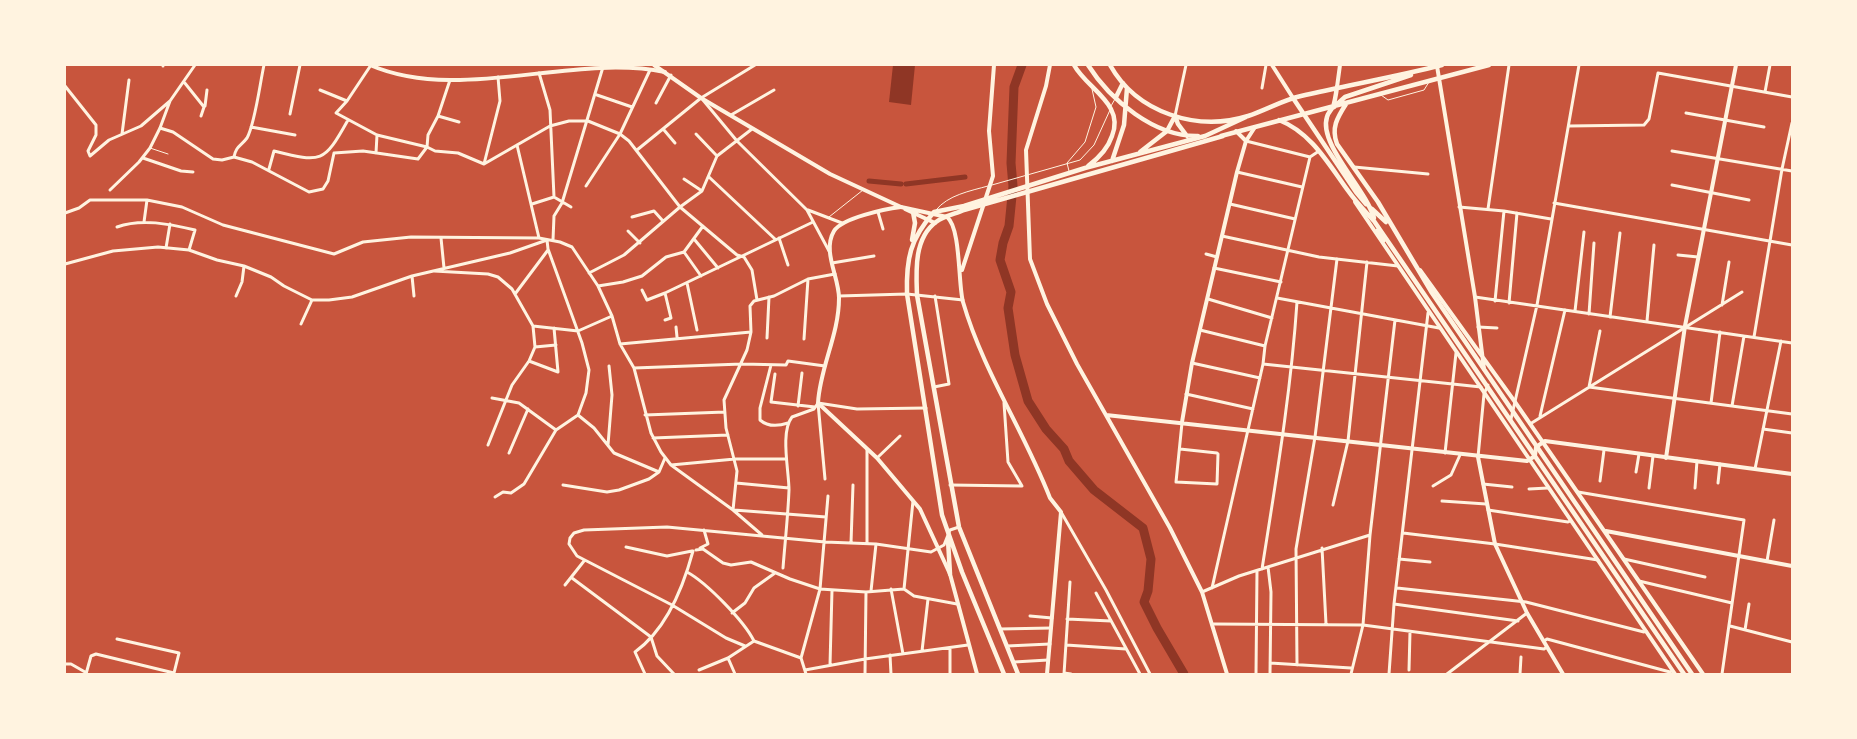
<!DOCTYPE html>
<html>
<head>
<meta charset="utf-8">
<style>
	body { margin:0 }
	#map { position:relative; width:1857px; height:739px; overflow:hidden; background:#c8553d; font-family:"Roboto Serif",serif }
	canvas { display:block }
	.frame { position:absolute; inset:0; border:66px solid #fff3e0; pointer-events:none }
</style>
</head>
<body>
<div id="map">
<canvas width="1857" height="739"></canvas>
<div class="frame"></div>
</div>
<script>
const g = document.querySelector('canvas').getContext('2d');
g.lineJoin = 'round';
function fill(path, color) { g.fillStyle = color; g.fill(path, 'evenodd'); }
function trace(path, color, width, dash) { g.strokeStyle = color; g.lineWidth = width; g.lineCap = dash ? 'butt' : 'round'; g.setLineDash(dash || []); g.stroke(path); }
fill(new Path2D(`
	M893,65H915L911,105L889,102Z`), '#8f3625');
trace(new Path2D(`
	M869,181L901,184
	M906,184L965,177`), '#8f3625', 5);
trace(new Path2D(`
	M1022,65L1014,87L1011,163L1013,186L1009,226L1003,243L1000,260L1011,292L1008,308L1015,355L1028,401L1046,429L1064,449L1069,461L1094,490L1143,528L1151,559L1148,591L1144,602L1157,628L1184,674`), '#8f3625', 9);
trace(new Path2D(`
	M1381,95L1388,100L1424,90L1429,82
	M1111,106L1115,99
	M150,148L168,154
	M1069,171L1067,163L1085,142L1096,107L1092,89
	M992,185L1080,160L1094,145L1110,110
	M936,210C948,195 970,191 988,186
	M829,217L863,190`), '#fff3e0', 1);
trace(new Path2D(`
	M371,65L347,101L336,113L377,135L427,147L435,151L458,153L484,164L550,126L569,121H588L620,134L629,141L680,207L737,255L744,257L752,270L757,300
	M163,66V65
	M539,73L550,110L554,197L571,207
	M184,82L204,107L201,116
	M65,86L96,125V135L88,151L90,156L109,140L141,126L170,101
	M1262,88L1266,65
	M320,90L347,101
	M1765,92L1770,65
	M597,95L632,107
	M703,100L737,141L807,210L829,251
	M656,103L671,75
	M205,106L207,90
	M1686,113L1764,127
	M290,114L300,65
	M731,115L774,90
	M438,116L459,122
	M1175,116L1186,65
	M1569,126L1644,125L1649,119L1658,73L1792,97
	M251,127L295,135
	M160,128L173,132L213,159L222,160L234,157L252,162L309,192L323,189L328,181L334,153
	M664,130L675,143
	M122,134L129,80
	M696,134L717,156
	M1246,141L1310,157
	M517,145L539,238
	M637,150L701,98L755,65
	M1672,151L1792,171
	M334,153L363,151L418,159L427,147L428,135L438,116L450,80
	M376,153L377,135
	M234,157C236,146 241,146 247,138C255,124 260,83 264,65
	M143,158L181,171L193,172
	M484,164L500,101L498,77
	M1354,167L1428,174
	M269,169L274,151C322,163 324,163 348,120
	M1237,172L1302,187
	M709,177L775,239
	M684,179L702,191
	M1672,185L1749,200
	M586,186L620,134L650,70
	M110,190L139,162L150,148L160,128L170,101L195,65
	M1554,203L1792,245
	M532,204L554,197
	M1230,204L1295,219
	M1459,207L1504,211L1551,219
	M1488,209L1509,65
	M808,210L842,223
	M878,212L883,229
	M65,213L79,208L90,200H147L182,207L223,225L334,254L363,242L411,237L539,238L560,242L572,247L598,286L612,316L620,344L634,368L651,433L661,452L671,465L733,510L762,535
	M632,217L654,211L663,221
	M144,222L147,200
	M117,227C142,218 169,224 195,230L189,250
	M628,231L640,243
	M1222,236L1319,257L1398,266
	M441,238L444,268
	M779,238L788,265
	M694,239L718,268
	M553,240L554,216L562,203L603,67
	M166,248L170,224
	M684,252L701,276
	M1206,254L1217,257
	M1678,255L1698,257
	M832,263L874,256
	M65,264L113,251L158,247L189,250L217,260L244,266L271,277L284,286L312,300H329L352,297L412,276L510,253L547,240
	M1214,268L1281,282
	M434,271L488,274L498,277L512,289L533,326L535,347L529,361L512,385L488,445
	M589,273L624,255L680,207L702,191L717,156L752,129
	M412,276L414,296
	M687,283L697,330
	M598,286L623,282L642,276L666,257L684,252L703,226
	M642,290L647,300L665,293L813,222
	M665,293L671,318L665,320
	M515,294L548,250
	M236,296L242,282L244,266
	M839,296L907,294L963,300
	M1475,297L1792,343
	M1277,298L1439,328
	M1208,299L1272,318
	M1495,301L1504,211
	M1509,303L1517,213
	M1722,305L1729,262
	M1575,311L1584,232
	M1589,314L1594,243
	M1610,317L1620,233
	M1647,321L1654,245
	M301,324L312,300
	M533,326L578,331L612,316
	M676,327L677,337
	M1478,327L1497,328
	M1200,330L1265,346
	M1600,331L1589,387L1792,414
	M1754,337L1782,169L1792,123
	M767,338L769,297
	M804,339L808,279
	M620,344L751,332
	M535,347L556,345
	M529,361L558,372L554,328
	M1192,363L1260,378
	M1263,364L1481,387
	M771,365L760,408V420C768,427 779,426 788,423
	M634,368L742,364L786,365L788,361L825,366
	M775,374L771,402L815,407
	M934,387L949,384L935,296
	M1186,394L1253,409
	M492,398L519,403L556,430
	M818,403L857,409L926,408
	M818,403L825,479
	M1004,403L1008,462L1022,486
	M1711,403L1720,332
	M798,406L802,373
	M1732,406L1744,336
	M578,415L594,428L614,453L659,472
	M645,415L725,412
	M1540,416L1565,310
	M1511,419L1537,305L1579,65
	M1530,424L1742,292
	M1763,429L1792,433
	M653,438L728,435
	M608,445L612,395L609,366
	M867,449V543
	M1180,449L1217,453L1218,454L1217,484L1176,482L1182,423
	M509,453L528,409
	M1445,453L1456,353
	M1478,457L1484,394L1488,385
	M877,458L900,436
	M671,465L735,459H785
	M1755,469L1781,341
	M1636,472L1639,454
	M1600,481L1604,450
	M736,483L789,488
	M1718,483L1720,464
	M1483,484L1512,487
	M563,485L607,492L619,490L649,479L659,472L665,458
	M950,485L1021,486
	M1433,486L1451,475L1460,455
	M1649,488L1653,456
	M1695,488L1697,461
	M1529,489L1548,488
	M1578,492L1744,520L1722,674
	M495,497L503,492L511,493L524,484L556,430L578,415L586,393L589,370L582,343L548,249L547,240
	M1442,501L1486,504
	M1333,505L1348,441L1367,262
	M733,510L737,471L726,428L724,400L747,350L751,332L750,306L754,301L774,296L808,279L835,274
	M734,510L826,517
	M1488,510L1568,522L1570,521
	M1061,512L1106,590L1150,674
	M1403,533L1495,544L1598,560
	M851,543L853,485
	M626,547L667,556L692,551
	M700,548L708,544L704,530
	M1322,548L1326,624
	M696,550L703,549L723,563L731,565L751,562L790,579L820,589L866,592L904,589L914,596L957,604
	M1399,559L1430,562
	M1624,559L1705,577
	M1767,561L1774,520
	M1268,567L1271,592L1270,674
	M783,568C785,542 788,516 789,490C789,471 780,432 792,417L814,409L818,403
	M1262,569C1276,480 1291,392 1297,302
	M687,572C707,583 744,621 754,641
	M572,578L651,637L657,656L674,674
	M1639,581L1732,603
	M565,585L584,561
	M1212,588L1263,364L1265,346L1310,157L1319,151
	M1397,588L1526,602L1644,632L1646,631
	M891,589L903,654
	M904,589L913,501
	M871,591L876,544
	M1202,592L1239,576L1370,535
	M1096,593L1140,674
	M1394,604L1518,621
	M732,613L745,603L754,588L775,573
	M1030,616L1052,618
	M1067,619L1111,621
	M1214,624L1363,625L1544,649L1547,647
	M1730,626L1792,642
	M1000,629L1051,628
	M1745,630L1749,604
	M754,641L801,658L806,674
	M1544,641L1547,639L1670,672L1672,671
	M1066,645L1126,649
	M745,646L726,638L672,605L577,556L569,544L570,538L574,533L584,530L667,527L825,542L876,544L931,552L944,545L950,530L959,527
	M1007,646L1050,644
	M950,648V674
	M922,651L928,599
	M890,655L891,674
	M728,658L735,674
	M801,658L820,589L828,496
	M1014,662L1048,660
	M1270,663L1351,668
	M65,664H71L85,672
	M830,665L832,590
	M1297,665L1296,549L1315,437L1337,259
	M699,670L728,658L754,641
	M805,670L865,659L968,645
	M1409,670L1410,632
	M1064,673L1071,674
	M86,674L91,656L96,654L174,673L179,653L117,639
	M645,674L635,652C667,629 683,588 693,551
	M865,674L866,592
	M1064,674L1070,582
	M1256,674L1257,571
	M1351,674L1363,625L1370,535L1395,320
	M1389,674L1394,604L1428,313
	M1447,674L1527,613
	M1520,674L1521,657`), '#fff3e0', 3);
trace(new Path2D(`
	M370,65C460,104 570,53 665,72
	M1050,65L1046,86L1026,150L1030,259L1047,304L1077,364L1170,528L1202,592L1227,674
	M1272,65L1293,98
	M1437,66L1475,297L1484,369
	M1337,87L1340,65
	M1236,131L1246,141
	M1355,202L1675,674
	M901,207C885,209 842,218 834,231C822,251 839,277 839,298C839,335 820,367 818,403L877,458L920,509L950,574L977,674
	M947,217C961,228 958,284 963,302C983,371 1024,431 1050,498L1061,512L1047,674
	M962,270L993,176L989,131L994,65
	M1420,270L1515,402L1703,674
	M1106,415L1527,461L1535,456L1536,447L1545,441L1792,474
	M1182,422L1192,363L1237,172L1246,141L1255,127
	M1478,457L1495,544L1527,613L1563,674
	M1666,458L1685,326L1736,65
	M1606,531L1792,566`), '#fff3e0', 4);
trace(new Path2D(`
	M654,65L701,98L830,174L901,207L947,217
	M616,66L617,65
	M905,209L935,223`), '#fff3e0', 4);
trace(new Path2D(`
	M1074,65C1087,89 1125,104 1112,136C1108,148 1099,158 1088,166
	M1088,65C1110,100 1155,137 1198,136
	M1110,65C1137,113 1197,132 1248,116C1266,110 1283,100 1301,96C1348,85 1395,77 1442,65
	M1337,87C1336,94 1335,101 1333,107C1331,110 1328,113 1327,117C1318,144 1366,189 1374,218
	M1116,97L1123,83
	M1293,98L1356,192L1366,204
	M1346,104C1337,118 1331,128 1337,144L1378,202L1432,293L1692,674
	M1334,107L1345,97L1411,75
	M1175,116L1178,124L1187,136
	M1279,120C1312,133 1329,165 1349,192C1356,202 1366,212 1374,221L1684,674
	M1221,136L1489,65
	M1140,152L1167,131L1175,116
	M1112,161L1124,125L1127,88
	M1372,209L1386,222
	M1378,230L1383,241
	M912,240L915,223L913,212
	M948,540L950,574
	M1004,674L962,572L942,515L907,294C906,259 910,239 934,212L964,206L1085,168L1205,136L1246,117
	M1018,674L959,527L917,295C916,271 914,238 936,222C944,216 955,214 964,210L1223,136`), '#fff3e0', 4.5);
</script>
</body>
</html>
